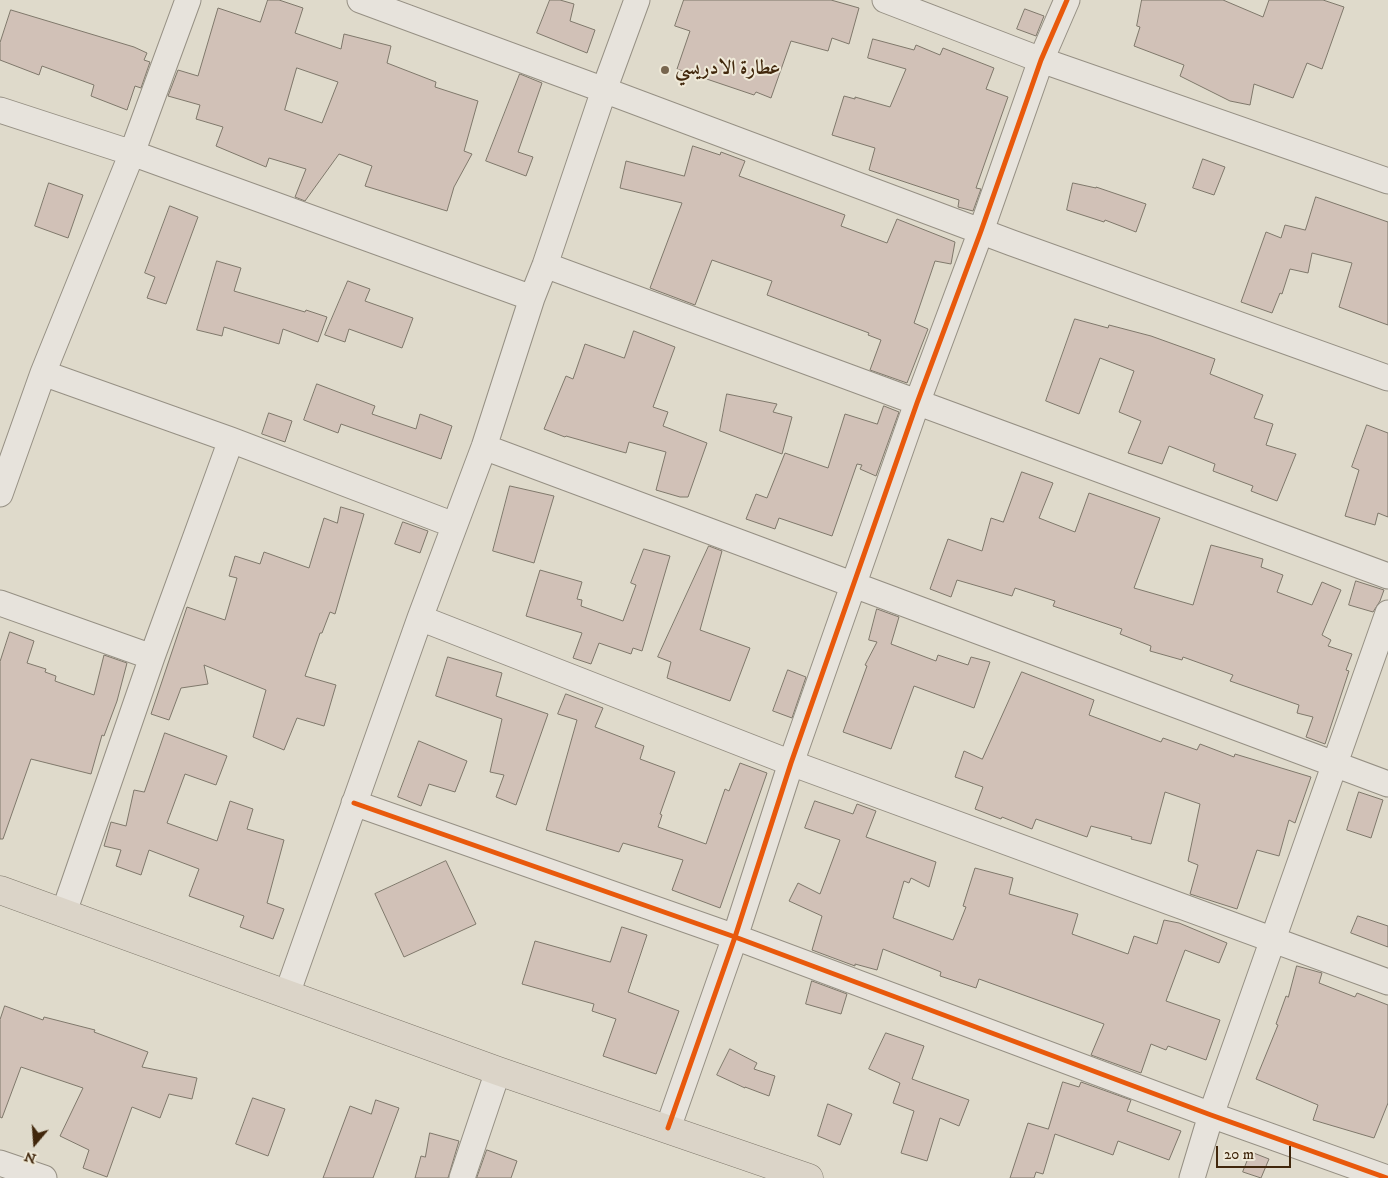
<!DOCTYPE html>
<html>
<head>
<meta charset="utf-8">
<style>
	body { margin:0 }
	#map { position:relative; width:1388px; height:1178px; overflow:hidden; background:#dfdacb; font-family:"IM FELL DW Pica",serif }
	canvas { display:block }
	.north { position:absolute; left:10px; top:1118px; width:50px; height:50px; -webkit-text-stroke:4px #efe9d8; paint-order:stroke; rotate:198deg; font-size:14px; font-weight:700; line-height:20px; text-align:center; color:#41270c }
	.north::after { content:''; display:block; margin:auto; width:18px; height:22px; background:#41270c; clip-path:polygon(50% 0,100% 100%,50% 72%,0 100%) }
	.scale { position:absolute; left:1216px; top:1146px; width:75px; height:22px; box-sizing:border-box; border:2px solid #41270c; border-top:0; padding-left:6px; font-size:15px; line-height:18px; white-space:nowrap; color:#41270c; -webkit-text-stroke:4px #efe9d8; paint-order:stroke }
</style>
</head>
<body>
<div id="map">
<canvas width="1388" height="1178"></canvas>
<div class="north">N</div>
<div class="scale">20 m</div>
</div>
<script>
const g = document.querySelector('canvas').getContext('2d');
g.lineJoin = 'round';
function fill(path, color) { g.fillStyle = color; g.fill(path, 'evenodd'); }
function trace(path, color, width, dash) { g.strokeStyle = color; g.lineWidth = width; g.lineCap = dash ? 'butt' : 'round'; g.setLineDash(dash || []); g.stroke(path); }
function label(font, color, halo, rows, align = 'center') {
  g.font = font + ' "IM FELL DW Pica",Amiri,serif'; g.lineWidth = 4; g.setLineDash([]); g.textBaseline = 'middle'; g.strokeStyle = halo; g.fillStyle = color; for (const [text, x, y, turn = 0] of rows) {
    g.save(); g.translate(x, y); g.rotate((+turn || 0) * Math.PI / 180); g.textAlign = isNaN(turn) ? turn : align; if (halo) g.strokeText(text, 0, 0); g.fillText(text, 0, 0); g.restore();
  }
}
const building = new Path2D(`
	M268,0H279L303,8L295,33L341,49L344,34L391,46L387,63L436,82L435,87L478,101L464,151L472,154L454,187L447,211L365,186L372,166L339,154L305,201L295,197L306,169L269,158L266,167L216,146L223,127L196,119L200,105L168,96L178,70L198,76L218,8L260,22ZM297,68L338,82L322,123L285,110Z
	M550,0H560L574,4L570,21L595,30L587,53L537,33Z
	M684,0H831L859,8L849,44L832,38L828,51L791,41L771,98L756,92L754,95L677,69L690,31L675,26Z
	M1142,0H1223L1263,17L1269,0H1323L1344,7L1322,69L1307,63L1293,98L1254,84L1250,105L1230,101L1180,76L1184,65L1134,46L1140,27L1137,26Z
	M1025,9L1044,16L1036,36L1017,29Z
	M11,10L134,47L147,53L144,60L150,62L141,88L135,86L127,110L91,96L94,85L42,66L39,75L0,60V43Z
	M873,39L914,50L916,45L940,55L943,48L994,68L986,89L1008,97L976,188L981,189L973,211L958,207L959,200L869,170L875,148L832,135L844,96L855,99V97L890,107L906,69L868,58Z
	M520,74L542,83L518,152L533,157L526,176L486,161Z
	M693,146L720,155L721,152L745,161L739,176L845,215L841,226L887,243L897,219L955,242L951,264L935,261L914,323L928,329L907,383L870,370L881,340L868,335L869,333L767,295L772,281L712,260L695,305L650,288L682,203L620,188L626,161L684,176Z
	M1203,159L1225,167L1214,195L1193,188Z
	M49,183L83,195L68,238L35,226Z
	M1073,183L1096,188V187L1146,204L1136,232L1105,220L1104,222L1067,210Z
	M1316,197L1388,222V325L1339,307L1352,263L1312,253L1308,273L1290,269L1282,294L1280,293L1272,313L1241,302L1266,232L1281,238L1285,225L1305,230Z
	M170,206L198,217L166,304L147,298L155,277L145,273Z
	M217,261L241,268L234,291L305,312L306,310L327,317L318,342L283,329L279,344L224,327L222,336L197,330Z
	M348,281L370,289L365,301L413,318L402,348L349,329L345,342L325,335Z
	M1075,319L1108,328L1109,325L1151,336L1215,359L1210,374L1263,395L1254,418L1273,424L1266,445L1296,454L1277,501L1251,491L1253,486L1213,471L1215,464L1169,446L1162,464L1128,453L1141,421L1119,412L1134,371L1100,358L1079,414L1046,401Z
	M634,331L675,347L653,407L668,412L663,426L707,443L688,497H680L656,490L666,452L629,442L626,453L566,436L565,437L544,429L566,376L573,379L585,344L624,358Z
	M317,384L375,406L372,414L416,429L420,414L452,426L441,459L341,424L338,433L304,420Z
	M727,394L777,404L773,412L792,417L782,454L720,431Z
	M884,406L899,412L876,476L860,469L862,465L857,464L832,536L779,518L775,529L746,519L756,494L767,498L785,453L828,468L845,414L877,424Z
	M269,413L292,421L285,442L262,434Z
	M1367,425L1388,433V517L1378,513L1375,525L1345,516L1359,470L1352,467Z
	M1022,472L1053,483L1039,518L1075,532L1089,493L1160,518L1134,588L1193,605L1211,545L1263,559L1261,567L1283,575L1277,592L1312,605L1322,582L1341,590L1322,635L1331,640L1328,646L1352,654L1346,670L1349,671L1325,744L1306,737L1313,717L1297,713L1299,705L1230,681L1233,675L1183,657L1182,660L1150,651L1151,646L1120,634L1122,629L1053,606L1055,601L1015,588L1012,596L957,580L951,597L930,589L948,539L982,551L991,518L1003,522Z
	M510,486L554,496L534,563L493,551Z
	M341,507L364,514L335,614L330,612L322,633H320L305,676L336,685L324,726L297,718L284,750L253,737L266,690L204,665L208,684L181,688L169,720L151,714L187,607L225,620L237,578L229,576L235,556L260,564L264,552L309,568L324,518L337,523Z
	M403,522L428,531L420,553L395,544Z
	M709,546L722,551L700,630L750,648L730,701L667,678L671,662L658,657Z
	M644,549L670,556L642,651L633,648L631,654L599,643L591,664L573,658L582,633L526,616L540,570L582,582L577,599L582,600L581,606L623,621L636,585L631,583Z
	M1356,581L1384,590L1380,601L1373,612L1349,605Z
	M877,609L899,617L891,644L936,661L938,655L968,665L971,657L990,662L974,708L914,686L891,749L843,732L867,666L865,665L877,642L869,640Z
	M10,632L34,641L27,663L46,669L45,672L56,676L55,681L94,695L104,655L127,663L117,701L104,736L102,735L91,774L31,759L3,839H0V662Z
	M448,657L502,673L496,696L548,714L516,805L496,797L504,775L490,772L502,719L436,696Z
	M788,670L806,677L792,718L773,711Z
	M1022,672L1094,700L1089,715L1161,742L1163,738L1197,750L1200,744L1234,757L1235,754L1311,777L1295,823L1289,820L1279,856L1257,850L1237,909L1190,894L1198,865L1188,861L1200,804L1165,792L1151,844L1131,839L1132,837L1091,826L1087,837L1036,819L1032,829L1002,817L1001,819L975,809L983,787L955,777L964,751L982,759Z
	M566,694L603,708L595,727L644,746L640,759L675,772L660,814L662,815L658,827L706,844L725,789L729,791L740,763L767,773L720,908L672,890L683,860L623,843L619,852L546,830L577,720L558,714Z
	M165,733L227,756L216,785L185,774L167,823L217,841L230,801L253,809L247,829L284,840L267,903L284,909L273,939L240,927L244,916L189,896L199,869L149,850L141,875L116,866L121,850L104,846L111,822L126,826L134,790L144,792Z
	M419,741L467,761L455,792L429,784L421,806L398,797Z
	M1359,792L1383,800L1371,838L1347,830Z
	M815,801L853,814L857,804L876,811L866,837L936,862L929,887L911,878L909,883L904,881L893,918L953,940L966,907L963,906L975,868L1013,878L1009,894L1078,914L1072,934L1128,954L1134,936L1157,944L1164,920L1179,923L1227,943L1219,963L1185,950L1166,1001L1220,1020L1206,1060L1168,1046L1166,1050L1151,1044L1141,1073L1091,1055L1104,1024L979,979L976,988L940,976L941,972L883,949L877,970L855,964V966L812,950L822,916L789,901L798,883L820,894L840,840L805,828Z
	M446,861L476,924L404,957L375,894Z
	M1358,916L1388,926V947L1351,933Z
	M622,927L647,935L628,992L679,1011L656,1074L603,1056L616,1019L592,1011L594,1004L522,984L535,941L610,962Z
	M1297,966L1322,973L1319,983L1355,997L1357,993L1388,1005V1103L1374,1138L1313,1120L1318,1105L1256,1079L1278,1025L1276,1024L1286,996L1288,997Z
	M812,981L847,994L841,1014L806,1004Z
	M5,1006L43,1020L44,1017L95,1030L94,1032L148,1052L142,1067L197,1078L192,1099L169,1094L160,1118L132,1107L107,1177L83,1168L89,1150L60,1136L83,1088L21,1067L2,1118L0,1117V1020Z
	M886,1033L924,1046L912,1079L969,1100L959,1126L940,1118L927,1161L901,1153L914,1111L893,1103L900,1083L869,1069Z
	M730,1049L757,1063L754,1069L775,1076L769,1096L745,1087V1088L717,1075Z
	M1063,1082L1079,1087L1081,1082L1131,1100L1127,1111L1181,1131L1169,1160L1118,1141L1113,1155L1055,1134L1043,1174L1036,1172L1034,1178H1010L1028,1123L1048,1129Z
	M253,1098L285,1109L268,1156L236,1144Z
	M376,1100L399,1108L373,1178H323L350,1106L371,1114Z
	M828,1104L852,1114L840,1145L818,1136Z
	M430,1133L459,1141L448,1178H415L421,1156L425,1157Z
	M487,1150L517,1161L511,1178H477Z
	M1251,1152L1269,1159L1261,1178L1243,1172Z`);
fill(building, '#d1c1b7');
trace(building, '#7f786b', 1);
const minor = new Path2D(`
	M360,0L604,90L1012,243L1388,378
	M885,0L1041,60L1388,181
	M0,110L132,153L532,298
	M545,265L1388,576
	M43,373L231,440L454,525
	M484,447L1388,784
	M0,494L43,373L132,153L188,0
	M0,603L152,657
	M420,618L791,763L1388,982
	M354,803L735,937L1211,1115L1387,1178
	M64,912L152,657L231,440
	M287,994L420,618L484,447L532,298L545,265L604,90L637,0
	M668,1128L735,937L791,763L917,403L981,231L1041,60L1067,0
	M0,1163L44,1178
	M462,1178L498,1071
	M1192,1178L1211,1115L1388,613`);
const major = new Path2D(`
	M0,890L498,1071L809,1178`);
trace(minor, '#969084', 27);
trace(major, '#7f786b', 29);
trace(minor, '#e7e3dc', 25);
trace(major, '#dbd4c8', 28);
trace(new Path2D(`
	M354,803L735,937L1211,1115L1387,1178
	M668,1128L735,937L791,763L917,403L981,231L1041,60L1067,0`), '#e8590c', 5);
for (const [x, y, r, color] of [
	[665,70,5,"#78664f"]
]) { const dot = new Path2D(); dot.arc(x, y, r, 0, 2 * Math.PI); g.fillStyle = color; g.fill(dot); trace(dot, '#efe9d8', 2); }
label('bold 20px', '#41270c', '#efe9d8', [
	["عطارة الادريسي",675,70]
], 'left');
</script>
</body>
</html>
